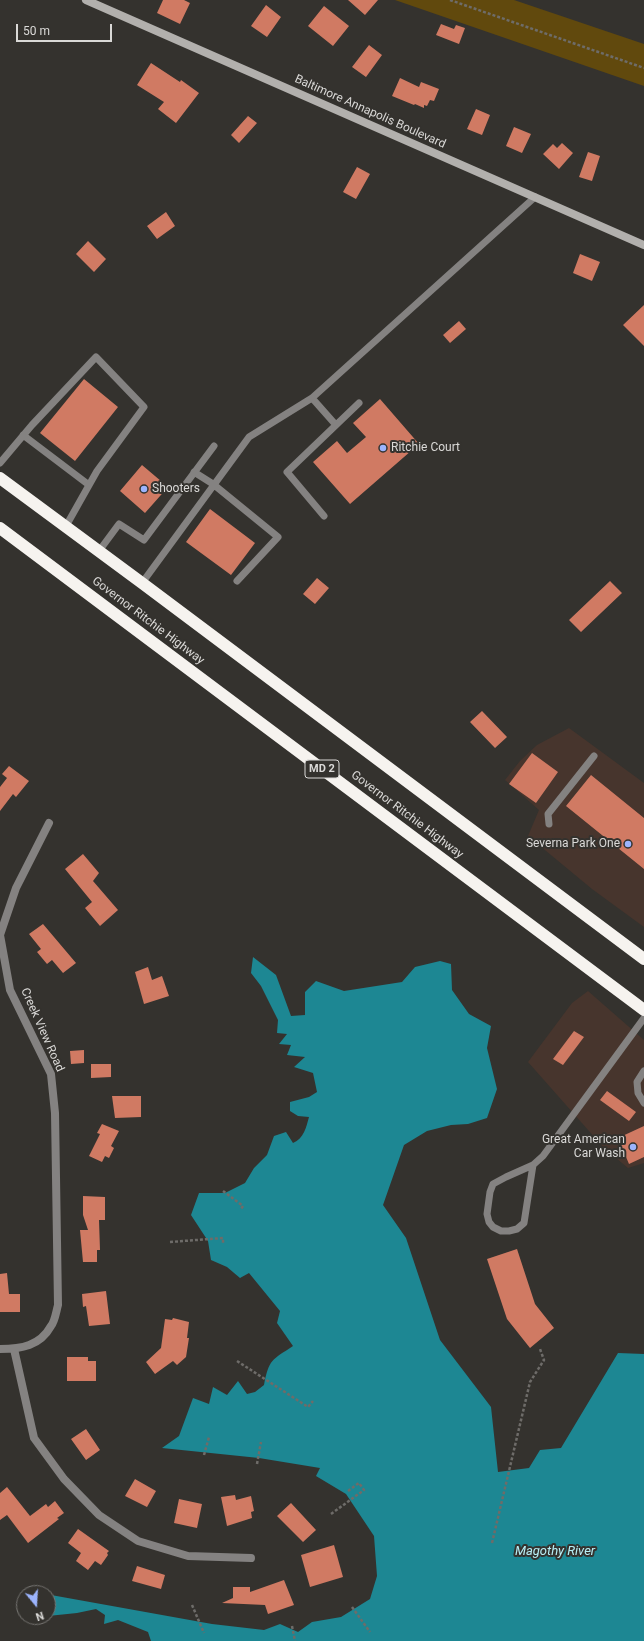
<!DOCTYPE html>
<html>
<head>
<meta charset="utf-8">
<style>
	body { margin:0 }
	#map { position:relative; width:644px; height:1641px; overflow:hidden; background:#34322e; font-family:Roboto,sans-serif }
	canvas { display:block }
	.north { position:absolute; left:16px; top:1585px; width:40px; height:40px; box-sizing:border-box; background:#34322e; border:1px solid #767572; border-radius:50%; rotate:162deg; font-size:11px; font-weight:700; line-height:16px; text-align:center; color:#dad9d7 }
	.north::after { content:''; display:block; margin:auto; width:14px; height:18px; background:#9cb4fd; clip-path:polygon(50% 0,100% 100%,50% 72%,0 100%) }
	.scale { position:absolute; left:16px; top:24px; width:96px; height:18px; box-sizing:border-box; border:2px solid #dad9d7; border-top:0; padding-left:5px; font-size:12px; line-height:14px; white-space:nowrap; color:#dad9d7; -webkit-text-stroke:3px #34322e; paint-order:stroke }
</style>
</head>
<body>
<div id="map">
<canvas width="644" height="1641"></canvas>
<div class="north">N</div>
<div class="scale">50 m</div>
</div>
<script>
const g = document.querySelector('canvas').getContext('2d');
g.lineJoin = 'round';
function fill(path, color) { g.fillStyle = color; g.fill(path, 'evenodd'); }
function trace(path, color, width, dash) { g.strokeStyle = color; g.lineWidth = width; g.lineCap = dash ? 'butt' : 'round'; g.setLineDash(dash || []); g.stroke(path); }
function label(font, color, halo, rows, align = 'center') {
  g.font = font + ' Roboto,sans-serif'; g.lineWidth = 4; g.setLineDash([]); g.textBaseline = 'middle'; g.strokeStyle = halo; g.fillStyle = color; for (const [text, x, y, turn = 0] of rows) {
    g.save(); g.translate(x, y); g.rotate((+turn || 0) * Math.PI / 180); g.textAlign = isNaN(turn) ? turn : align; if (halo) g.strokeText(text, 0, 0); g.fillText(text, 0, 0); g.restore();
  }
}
fill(new Path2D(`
	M569,728L644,783V927L592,889L528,836L539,810L505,780L520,761L537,745Z
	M588,991L644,1040V1163L628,1168L604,1148L528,1062L572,1003Z`), '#47352d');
fill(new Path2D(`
	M395,0H514L644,44V86Z`), '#61490d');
fill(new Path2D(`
	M253,957L276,975L291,1016L305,1015V992L316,981L344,991L402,982L415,967L440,961L451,964L452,990L469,1014L491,1026L487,1048L497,1089L487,1118L468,1124L451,1125L427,1131L404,1145L383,1205L406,1238L440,1340L491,1407L498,1472L529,1468L540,1450L561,1448L618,1353L644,1354V1641H151L148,1632L118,1620L104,1624L105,1615L96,1609L77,1613L48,1616V1595H51L212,1624L264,1630L280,1624L298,1632L312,1622L341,1617L370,1599L377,1576L374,1536L346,1494L316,1476L320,1468L259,1458L162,1448L179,1436L193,1398L209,1404L213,1387L227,1395L238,1381L247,1394L255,1392L264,1385C269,1359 272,1360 293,1346L277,1323L280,1311L249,1273L240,1278L227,1267L211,1260L208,1241L191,1215L199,1193H225L245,1183L254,1168L267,1155L274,1136L286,1132L293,1143C304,1138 306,1128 309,1117L298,1116L290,1111V1102L309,1097L317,1092L313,1073L294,1067L305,1057L287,1055L291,1045L279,1044L287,1034L277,1033L278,1020L261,986L251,973Z`), '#1d8793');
fill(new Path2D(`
	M163,0H184L190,3L180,24L157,13Z
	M348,0H378L365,15Z
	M266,5L281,17L267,37L251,26Z
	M324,6L349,26L333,46L308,26Z
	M441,24L454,29L456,25L465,28L459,44L436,35Z
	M369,45L382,55L366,77L352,67Z
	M151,63L180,82L181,80L199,93L176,123L158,109L164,102L137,85Z
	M400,78L419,87L421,82L439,89L434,101L430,100L427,106L424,105V108L415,104L414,105L392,96Z
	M476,109L490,115L482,135L467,129Z
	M248,116L257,123L239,143L231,135Z
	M514,127L531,134L522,153L506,146Z
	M562,143L573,153L559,169L543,154L553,144L557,148Z
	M588,152L600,156L592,181L579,177Z
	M357,167L370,174L356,199L343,192Z
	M166,212L175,226L157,239L147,226Z
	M88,241L106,259L94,272L76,254Z
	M580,254L600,262L592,281L573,273Z
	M644,305V346L623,325Z
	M459,321L466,329L450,343L443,335Z
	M84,379L118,407L75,461L40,433Z
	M380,399L419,444L350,504L313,462L337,441L347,453L366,437L353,423Z
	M142,465L168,487L145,513L120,491Z
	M210,509L255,543L231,575L186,542Z
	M317,578L329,588L315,604L303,594Z
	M610,581L622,593L581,632L569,620Z
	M482,711L507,737L495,748L470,722Z
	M532,753L558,772L536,803L509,784Z
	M9,766L29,781L16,797L13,794L0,811V787L7,778L2,774Z
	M591,775L644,818V869L566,806Z
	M83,854L99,873L93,881L118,910L100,926L85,908L92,902L65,869Z
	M43,924L76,963L63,973L52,960L47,964L37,952L41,949L29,934Z
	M148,967L152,980L162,976L169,996L144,1004L135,972Z
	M574,1031L584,1037L563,1065L553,1059Z
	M84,1050V1063L71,1064L70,1051Z
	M91,1064H111V1077L91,1078Z
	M607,1091L636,1112L629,1121L600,1100Z
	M112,1096H141V1117L115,1118Z
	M102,1124L119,1131L111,1146L114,1148L109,1158L105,1156L102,1162L89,1156L100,1134L97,1133Z
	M644,1126V1157L629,1164L618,1138Z
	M83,1196L105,1197V1220H99L100,1250H97V1262H83L80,1230H88L83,1215Z
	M517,1249L535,1304L554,1328L530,1348L507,1319L487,1259Z
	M7,1273L9,1294H20V1312H0V1274Z
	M106,1291L110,1324L89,1326L86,1306L83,1307L82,1294Z
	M173,1318L189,1322L187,1338H189L186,1357L177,1365L173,1361L155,1374L146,1362L161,1348L165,1319L172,1320Z
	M67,1357H88V1361H96V1381H67Z
	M86,1429L100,1450L86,1460L71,1439Z
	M135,1479L156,1491L147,1507L125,1496Z
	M7,1487L30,1516L46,1504L48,1507L55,1501L64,1513L57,1518L59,1519L28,1543L7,1515L0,1520V1493Z
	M235,1495L236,1500L251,1496L254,1511L251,1512L252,1518L227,1526L221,1497Z
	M179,1499L202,1504L197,1528L174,1523Z
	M291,1503L316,1530L303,1542L277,1516Z
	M78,1529L109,1551L107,1553L108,1555L101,1565L95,1561L88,1570L76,1561L81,1553L68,1543Z
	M334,1545L343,1577L310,1587L301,1555Z
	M137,1566L165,1575L161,1589L132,1581Z
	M284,1580L294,1605L268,1614L265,1605L222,1603L233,1598V1587H250V1592Z`), '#d07a63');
trace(new Path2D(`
	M450,0L644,68
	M223,1191L243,1206L241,1209
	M170,1242L223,1238V1243
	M237,1361L308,1407L313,1401
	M204,1455L209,1437
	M257,1464L261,1442
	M331,1514L364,1490L359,1483L348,1491
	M492,1543L530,1382L544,1360L540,1349
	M192,1605L204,1633
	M352,1607L370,1632
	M292,1626L295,1641`), '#6e6c69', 2.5, [3, 2]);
trace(new Path2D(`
	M312,398L335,424
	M23,435L89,485
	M0,463L32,425L96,357L144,407L97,471L66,526
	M194,472L213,484L278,537L237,581
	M324,516L287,472L359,403
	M99,551L119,524L144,540L214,446
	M142,583L249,437L312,398L535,197
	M549,824L548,814L594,756
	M644,1071L637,1082L638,1093L644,1103
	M533,1165L524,1223L517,1229L509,1231H501L493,1227L489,1222L487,1214L490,1192L493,1184L506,1177L533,1165L543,1156L644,1018`), '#848281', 7);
trace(new Path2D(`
	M0,1349C21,1349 40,1346 51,1326C55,1321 56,1312 58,1305L55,1113L51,1074L10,990L0,935L16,888L49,823
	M14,1349L34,1438L64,1479L99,1515L138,1541L188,1556L251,1558`), '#848281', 8);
trace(new Path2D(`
	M86,0L644,245`), '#b2b0ad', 8);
trace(new Path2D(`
	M0,478L142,583L644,959
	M0,528L644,1010`), '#f6f3ef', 12);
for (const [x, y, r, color] of [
	[383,448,4,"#9cb4fd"],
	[144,489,4,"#9cb4fd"],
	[628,844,4,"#9cb4fd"],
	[633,1147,4,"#9cb4fd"]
]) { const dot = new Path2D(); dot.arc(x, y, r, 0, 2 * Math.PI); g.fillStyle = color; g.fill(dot); trace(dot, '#34322e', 1.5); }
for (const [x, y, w] of [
	[322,769,34]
]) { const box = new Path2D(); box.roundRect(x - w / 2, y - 9, w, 18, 3); g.fillStyle = '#34322e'; g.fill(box); trace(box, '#dad9d7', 1); }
label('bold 11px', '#dad9d7', null, [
	["MD 2",322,769]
]);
label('12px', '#dad9d7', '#34322e', [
	["Baltimore Annapolis Boulevard",370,112,24],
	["Governor Ritchie Highway",148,621,37],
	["Governor Ritchie Highway",407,815,37],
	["Creek View Road",42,1030,66]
]);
label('12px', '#dad9d7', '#34322e', [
	["Ritchie Court",391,448],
	["Shooters",152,489],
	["Severna Park One",620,844,"right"],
	["Great American",625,1140,"right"],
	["Car Wash",625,1154,"right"]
], 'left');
label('italic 13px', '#b7eff6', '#34322e', [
	["Magothy River",555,1552]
]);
</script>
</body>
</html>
